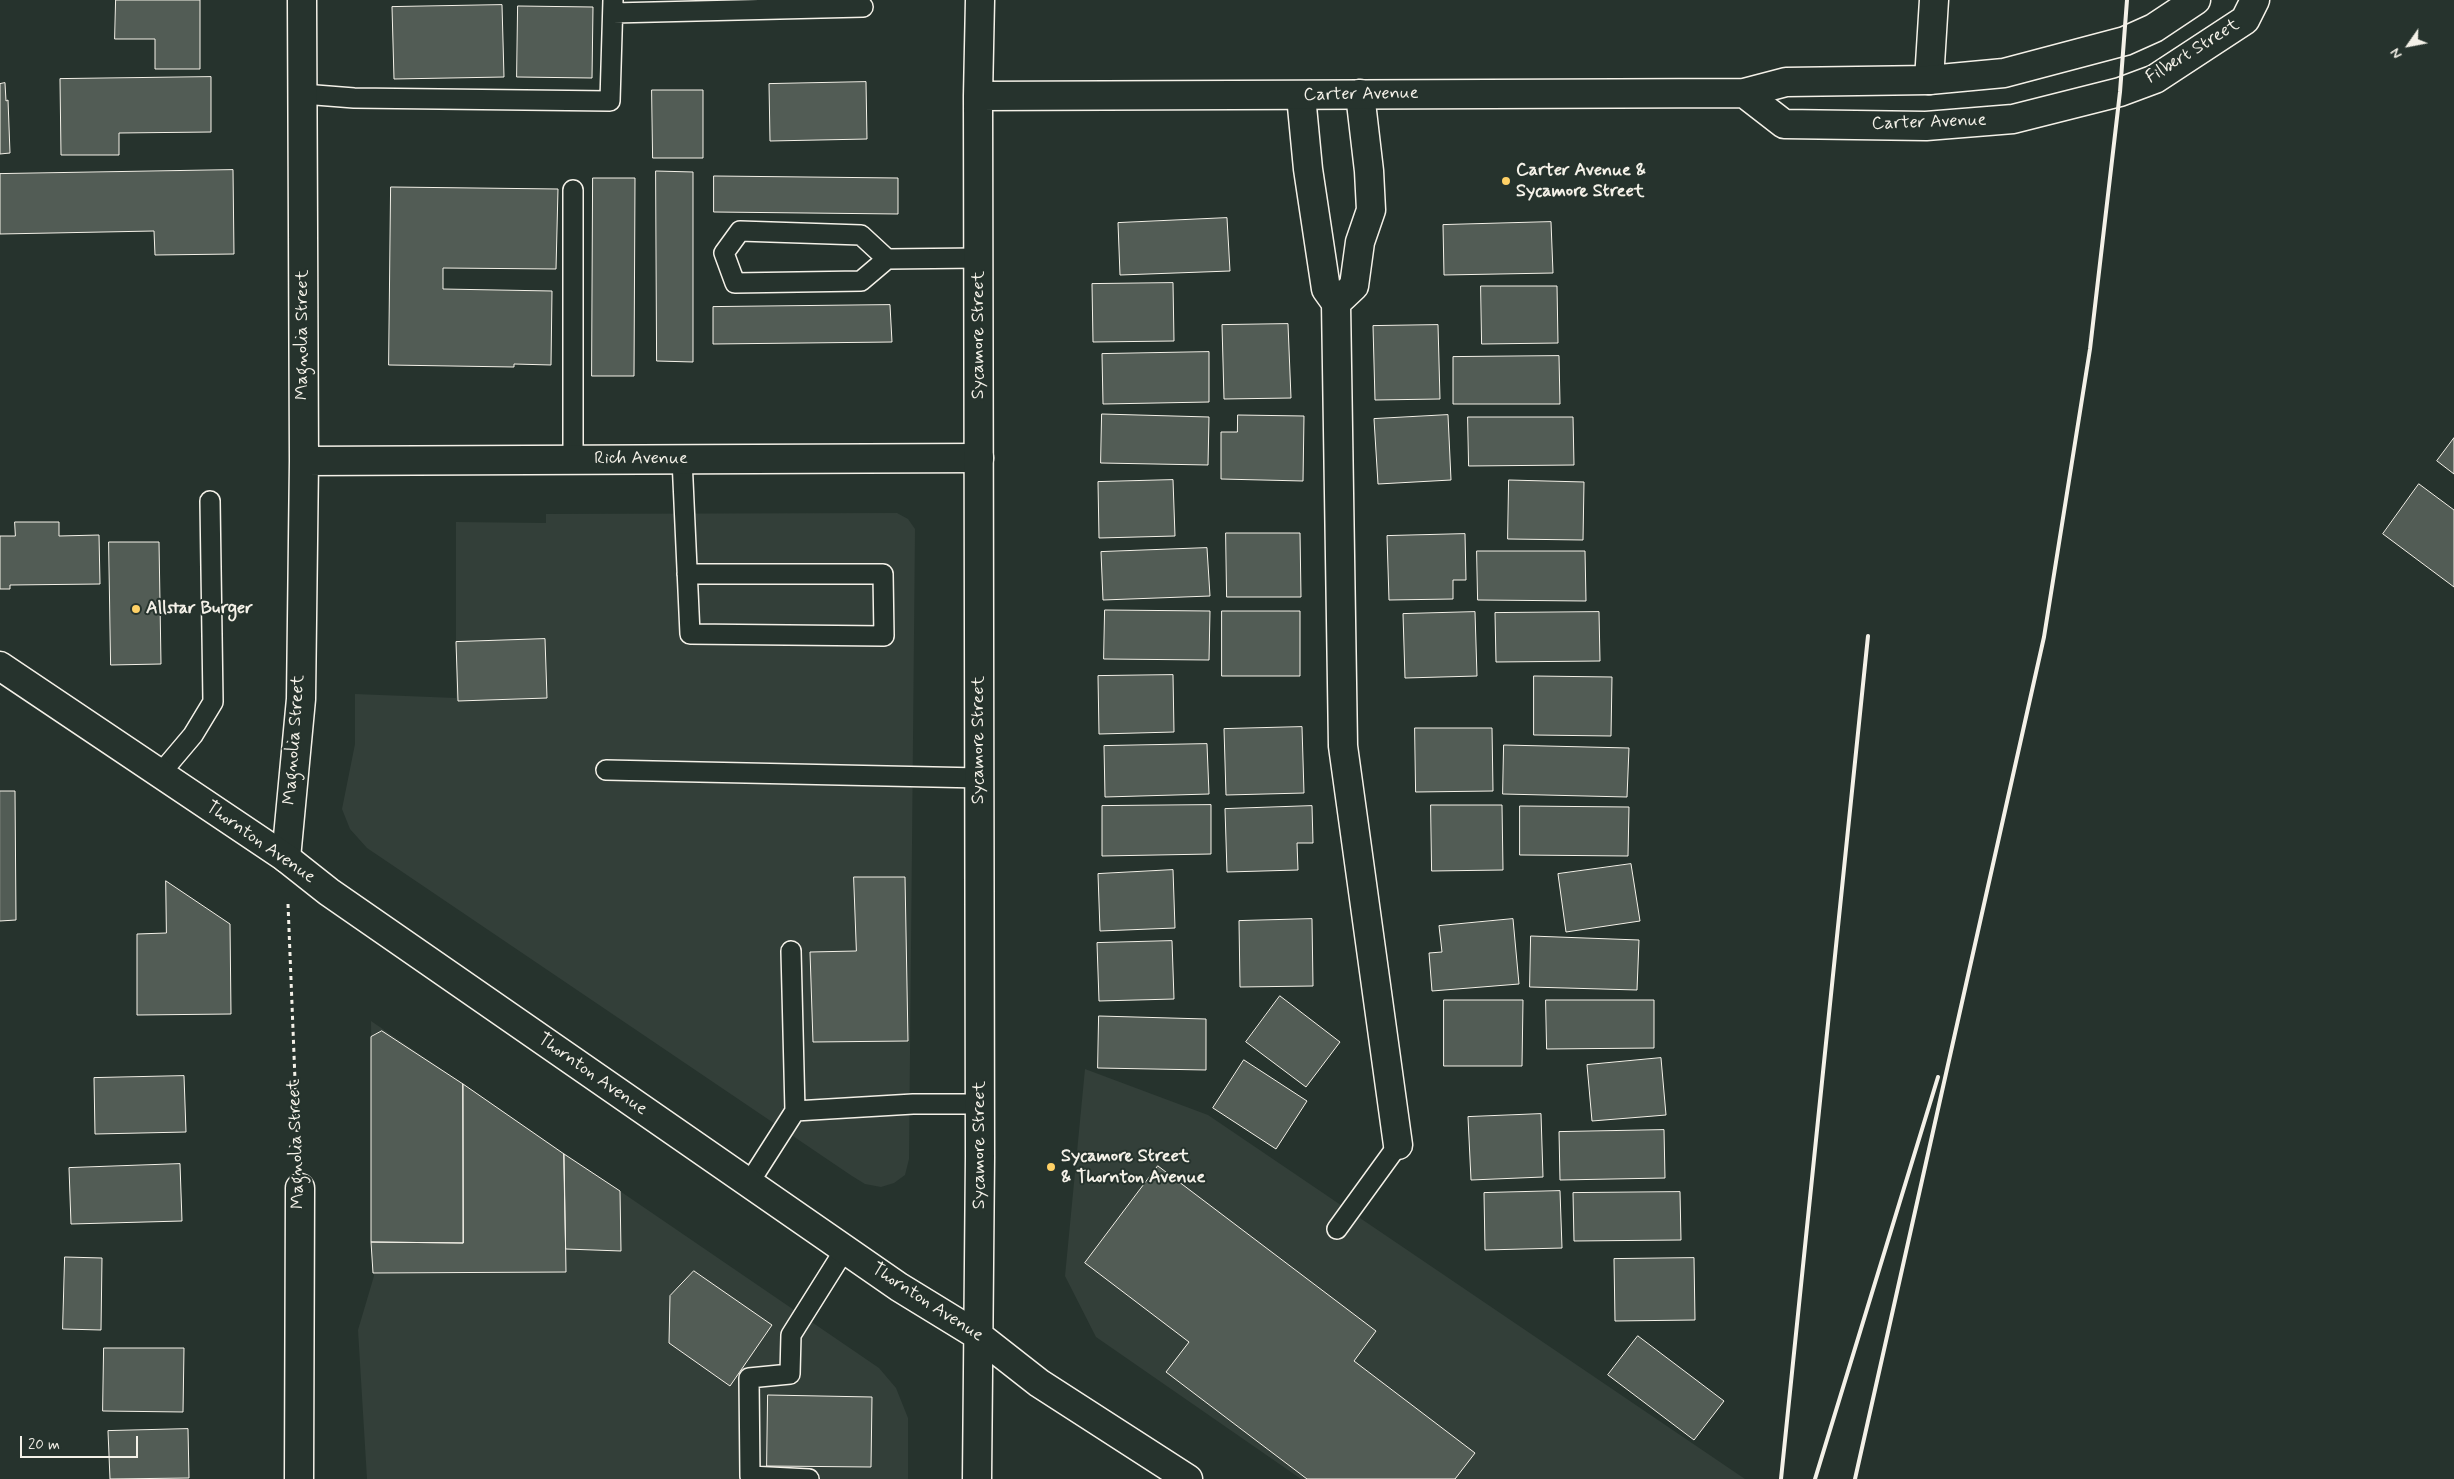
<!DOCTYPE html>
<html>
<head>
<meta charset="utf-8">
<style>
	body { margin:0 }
	#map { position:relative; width:2454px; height:1479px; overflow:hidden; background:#26332d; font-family:Mynerve,sans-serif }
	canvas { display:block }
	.north { position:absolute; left:2384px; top:20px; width:50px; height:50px; -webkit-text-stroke:4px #26332d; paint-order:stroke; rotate:237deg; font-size:14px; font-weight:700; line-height:20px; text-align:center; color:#f4f1e8 }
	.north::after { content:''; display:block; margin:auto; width:18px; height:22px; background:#f4f1e8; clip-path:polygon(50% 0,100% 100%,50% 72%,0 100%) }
	.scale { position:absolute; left:20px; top:1436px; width:118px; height:22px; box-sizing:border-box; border:2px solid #f4f1e8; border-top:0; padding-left:6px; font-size:15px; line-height:18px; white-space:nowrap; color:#f4f1e8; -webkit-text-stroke:4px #26332d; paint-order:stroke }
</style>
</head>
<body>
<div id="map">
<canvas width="2454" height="1479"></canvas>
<div class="north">N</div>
<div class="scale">20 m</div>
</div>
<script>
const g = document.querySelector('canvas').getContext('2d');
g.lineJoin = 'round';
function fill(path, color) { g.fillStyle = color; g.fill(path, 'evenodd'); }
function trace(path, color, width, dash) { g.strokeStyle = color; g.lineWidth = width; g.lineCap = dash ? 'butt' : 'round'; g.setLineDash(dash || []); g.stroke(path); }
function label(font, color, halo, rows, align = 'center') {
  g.font = font + ' Mynerve,sans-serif'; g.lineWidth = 4; g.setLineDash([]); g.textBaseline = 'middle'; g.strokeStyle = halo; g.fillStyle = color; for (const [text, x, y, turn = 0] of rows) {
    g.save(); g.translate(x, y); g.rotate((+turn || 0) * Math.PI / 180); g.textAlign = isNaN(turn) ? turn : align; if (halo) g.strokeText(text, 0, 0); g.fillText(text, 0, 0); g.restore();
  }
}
fill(new Path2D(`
	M897,513L908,519L915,529L909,1159L905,1175L894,1183L881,1187L865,1184L852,1176L367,848L350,829L342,809L355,744V694L456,698V522L546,523V514Z
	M371,1021L879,1368L896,1388L908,1418V1479H367L358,1330L374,1276Z
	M1085,1069L1208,1115L1745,1479H1301L1096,1337L1065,1276Z`), '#333f39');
const building = new Path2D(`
	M116,0H200V69H155V39H115Z
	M502,5L504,77L394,79L392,7Z
	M518,6L593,7L592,78L517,77Z
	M211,77V132L119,133V155H61L60,79Z
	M866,82L867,139L770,141L769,84Z
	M5,83L6,101L8,100L10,153L0,154V84Z
	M652,90H703V158H653Z
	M233,170L234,254L155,255L154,231L0,234V174Z
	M656,171L693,172V362L657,361Z
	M714,176L898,178V214L714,212Z
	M593,178H635L634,376H592Z
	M391,187L558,189L556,269L443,268V289L552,291L551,365L514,364V367L389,365Z
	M1227,218L1230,271L1120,275L1118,223Z
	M1551,222L1553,273L1444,275L1443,225Z
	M1173,283L1174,341L1093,342L1092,284Z
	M1481,286H1557L1558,343L1482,344Z
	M890,305L892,342L713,344V307Z
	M1288,324L1291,398L1224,399L1222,325Z
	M1438,325L1440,399L1375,400L1373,326Z
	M1209,352V402L1103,404L1102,354Z
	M1559,356L1560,404H1453V357Z
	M1102,414L1209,417L1208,465L1101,463Z
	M1238,415L1304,416L1303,481L1221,479V432H1237Z
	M1448,415L1451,480L1378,484L1374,419Z
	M1468,417H1573L1574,465L1469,466Z
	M2454,438V474L2437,461Z
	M1173,480L1175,536L1099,538L1098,482Z
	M1509,480L1584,482L1583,540L1508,539Z
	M2419,484L2454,510V587L2383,534Z
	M15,522H59V536L99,535L100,584L10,585V589H0V536H15Z
	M1226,533H1300L1301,597H1227Z
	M1465,534L1466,580H1453V599L1389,600L1387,536Z
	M109,542H159L161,664L111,665Z
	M1207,548L1210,596L1103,600L1101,552Z
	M1477,551H1585L1586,601L1478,600Z
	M1105,610L1210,611L1209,660L1104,659Z
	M1222,611H1300V676H1222Z
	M1475,612L1477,676L1405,678L1403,614Z
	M1599,612L1600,661L1496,662L1495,613Z
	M545,639L547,698L458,701L456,642Z
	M1173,675L1174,732L1099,734L1098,676Z
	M1534,676L1612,677L1611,736L1534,735Z
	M1302,727L1304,793L1226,795L1224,729Z
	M1415,728H1492L1493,791L1416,792Z
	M1207,744L1209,794L1105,797L1104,746Z
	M1504,745L1629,748L1627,797L1503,794Z
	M0,791H15L16,920L0,921Z
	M1211,805V854L1102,856V806Z
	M1431,805H1502L1503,870L1432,871Z
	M1312,806L1313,843H1297L1298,870L1227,872L1225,809Z
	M1520,806L1629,807L1628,856L1520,855Z
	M1631,864L1640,921L1566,932L1558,874Z
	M1173,870L1175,928L1100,931L1098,874Z
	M854,877H905L908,1041L813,1042L810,952L856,951Z
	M166,881L230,924L231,1014L137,1015V934L166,933Z
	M1312,919L1313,986L1240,987L1239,921Z
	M1513,919L1519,984L1432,991L1429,953L1442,952L1439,926Z
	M1531,936L1639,940L1637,990L1530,987Z
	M1172,941L1174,999L1099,1001L1097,943Z
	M1280,996L1340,1042L1306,1087L1246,1042Z
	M1444,1000H1523L1522,1066H1444Z
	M1546,1000H1654V1048L1547,1049Z
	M1099,1016L1206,1019V1070L1098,1068Z
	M382,1031L463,1084V1243L371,1242V1037Z
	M1661,1058L1666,1115L1592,1121L1587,1065Z
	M1244,1060L1307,1101L1276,1149L1213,1108Z
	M184,1076L186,1132L95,1134L94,1078Z
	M463,1084L564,1154L566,1272L373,1273L371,1242L463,1243Z
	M1541,1114L1543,1177L1471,1180L1468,1117Z
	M1664,1130L1665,1178L1560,1180L1559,1132Z
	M564,1154L620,1191L621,1251L566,1249Z
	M180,1164L182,1221L71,1224L69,1168Z
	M1158,1166L1376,1331L1354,1361L1475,1453L1455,1479H1307L1166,1372L1189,1342L1085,1263Z
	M1560,1191L1562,1248L1485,1250L1484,1193Z
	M1680,1192L1681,1240L1574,1241L1573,1193Z
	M65,1257L102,1258L101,1330L63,1329Z
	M1694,1258L1695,1320L1615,1321L1614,1259Z
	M694,1271L772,1325L730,1386L669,1343L670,1296Z
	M1638,1336L1724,1401L1694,1440L1608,1375Z
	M104,1348H184L183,1412L103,1411Z
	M768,1395L872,1397L871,1467L767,1466Z
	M188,1429L189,1478L110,1479L108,1431Z`);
fill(building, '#525c55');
trace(building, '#f4f1e8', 1);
const lane = new Path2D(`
	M613,13L863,7
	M303,94L354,98L610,101L613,0
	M887,259L861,235L740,231L724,253L735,283L861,281L887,259L978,258
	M682,459L690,634L884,636L883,574H687
	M573,460V190
	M606,770L980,778
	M160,774L193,735L213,702L210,501
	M791,951L795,1111L913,1104H980
	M749,1183L795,1111
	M1337,1229L1398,1145
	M809,1479L750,1476L749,1378L790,1374L791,1335L845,1249`);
const street = new Path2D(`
	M1929,80L1934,0
	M1301,96L1308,169L1326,289L1336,303L1343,746L1398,1145
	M1336,303L1354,286L1360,242L1371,210L1369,171L1360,94
	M304,461L979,458
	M286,858L301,699L304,461L302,0
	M299,1479L300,1188`);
const secondary = new Path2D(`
	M1744,93L1784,124L1926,126L2013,119L2120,92L2155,79L2245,20L2255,0
	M978,96L1744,93L1786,82L1929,80L2004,73L2125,41L2154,28L2196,0
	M0,666L286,858L329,892L899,1287L979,1336L1039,1383L1188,1479
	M977,1479L980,1156L978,96L980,0`);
trace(lane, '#f4f1e8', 22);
trace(street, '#f4f1e8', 31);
trace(secondary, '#f4f1e8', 31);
trace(new Path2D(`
	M288,904L298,1155`), '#f4f1e8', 3, [4, 4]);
trace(lane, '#26332d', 19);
trace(street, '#26332d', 28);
trace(secondary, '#26332d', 28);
trace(new Path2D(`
	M1781,1479L1868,636
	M1815,1479L1938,1077
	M1855,1479L2044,637L2090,349L2120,92L2127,0`), '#f4f1e8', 4);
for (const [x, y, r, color] of [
	[1506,181,5,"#ffd166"],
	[136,609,5,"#ffd166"],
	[1051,1167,5,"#ffd166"]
]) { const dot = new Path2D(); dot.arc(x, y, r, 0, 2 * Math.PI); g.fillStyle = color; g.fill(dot); trace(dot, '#26332d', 2); }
label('18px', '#f4f1e8', '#26332d', [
	["Filbert Street",2193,52,-32],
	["Carter Avenue",1361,95,-1],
	["Carter Avenue",1929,123,-2],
	["Magnolia Street",303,335,-90],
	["Sycamore Street",979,335,-90],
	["Rich Avenue",641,459],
	["Magnolia Street",295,740,-86],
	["Sycamore Street",979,740,-90],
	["Thornton Avenue",260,843,35],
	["Thornton Avenue",592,1075,35],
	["Magnolia Street",297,1144,-92],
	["Sycamore Street",980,1145,-90],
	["Thornton Avenue",927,1303,33]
]);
label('bold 18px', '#f4f1e8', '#26332d', [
	["Carter Avenue &",1516,171],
	["Sycamore Street",1516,192],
	["Allstar Burger",146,609],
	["Sycamore Street",1061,1157],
	["& Thornton Avenue",1061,1178]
], 'left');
</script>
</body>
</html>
